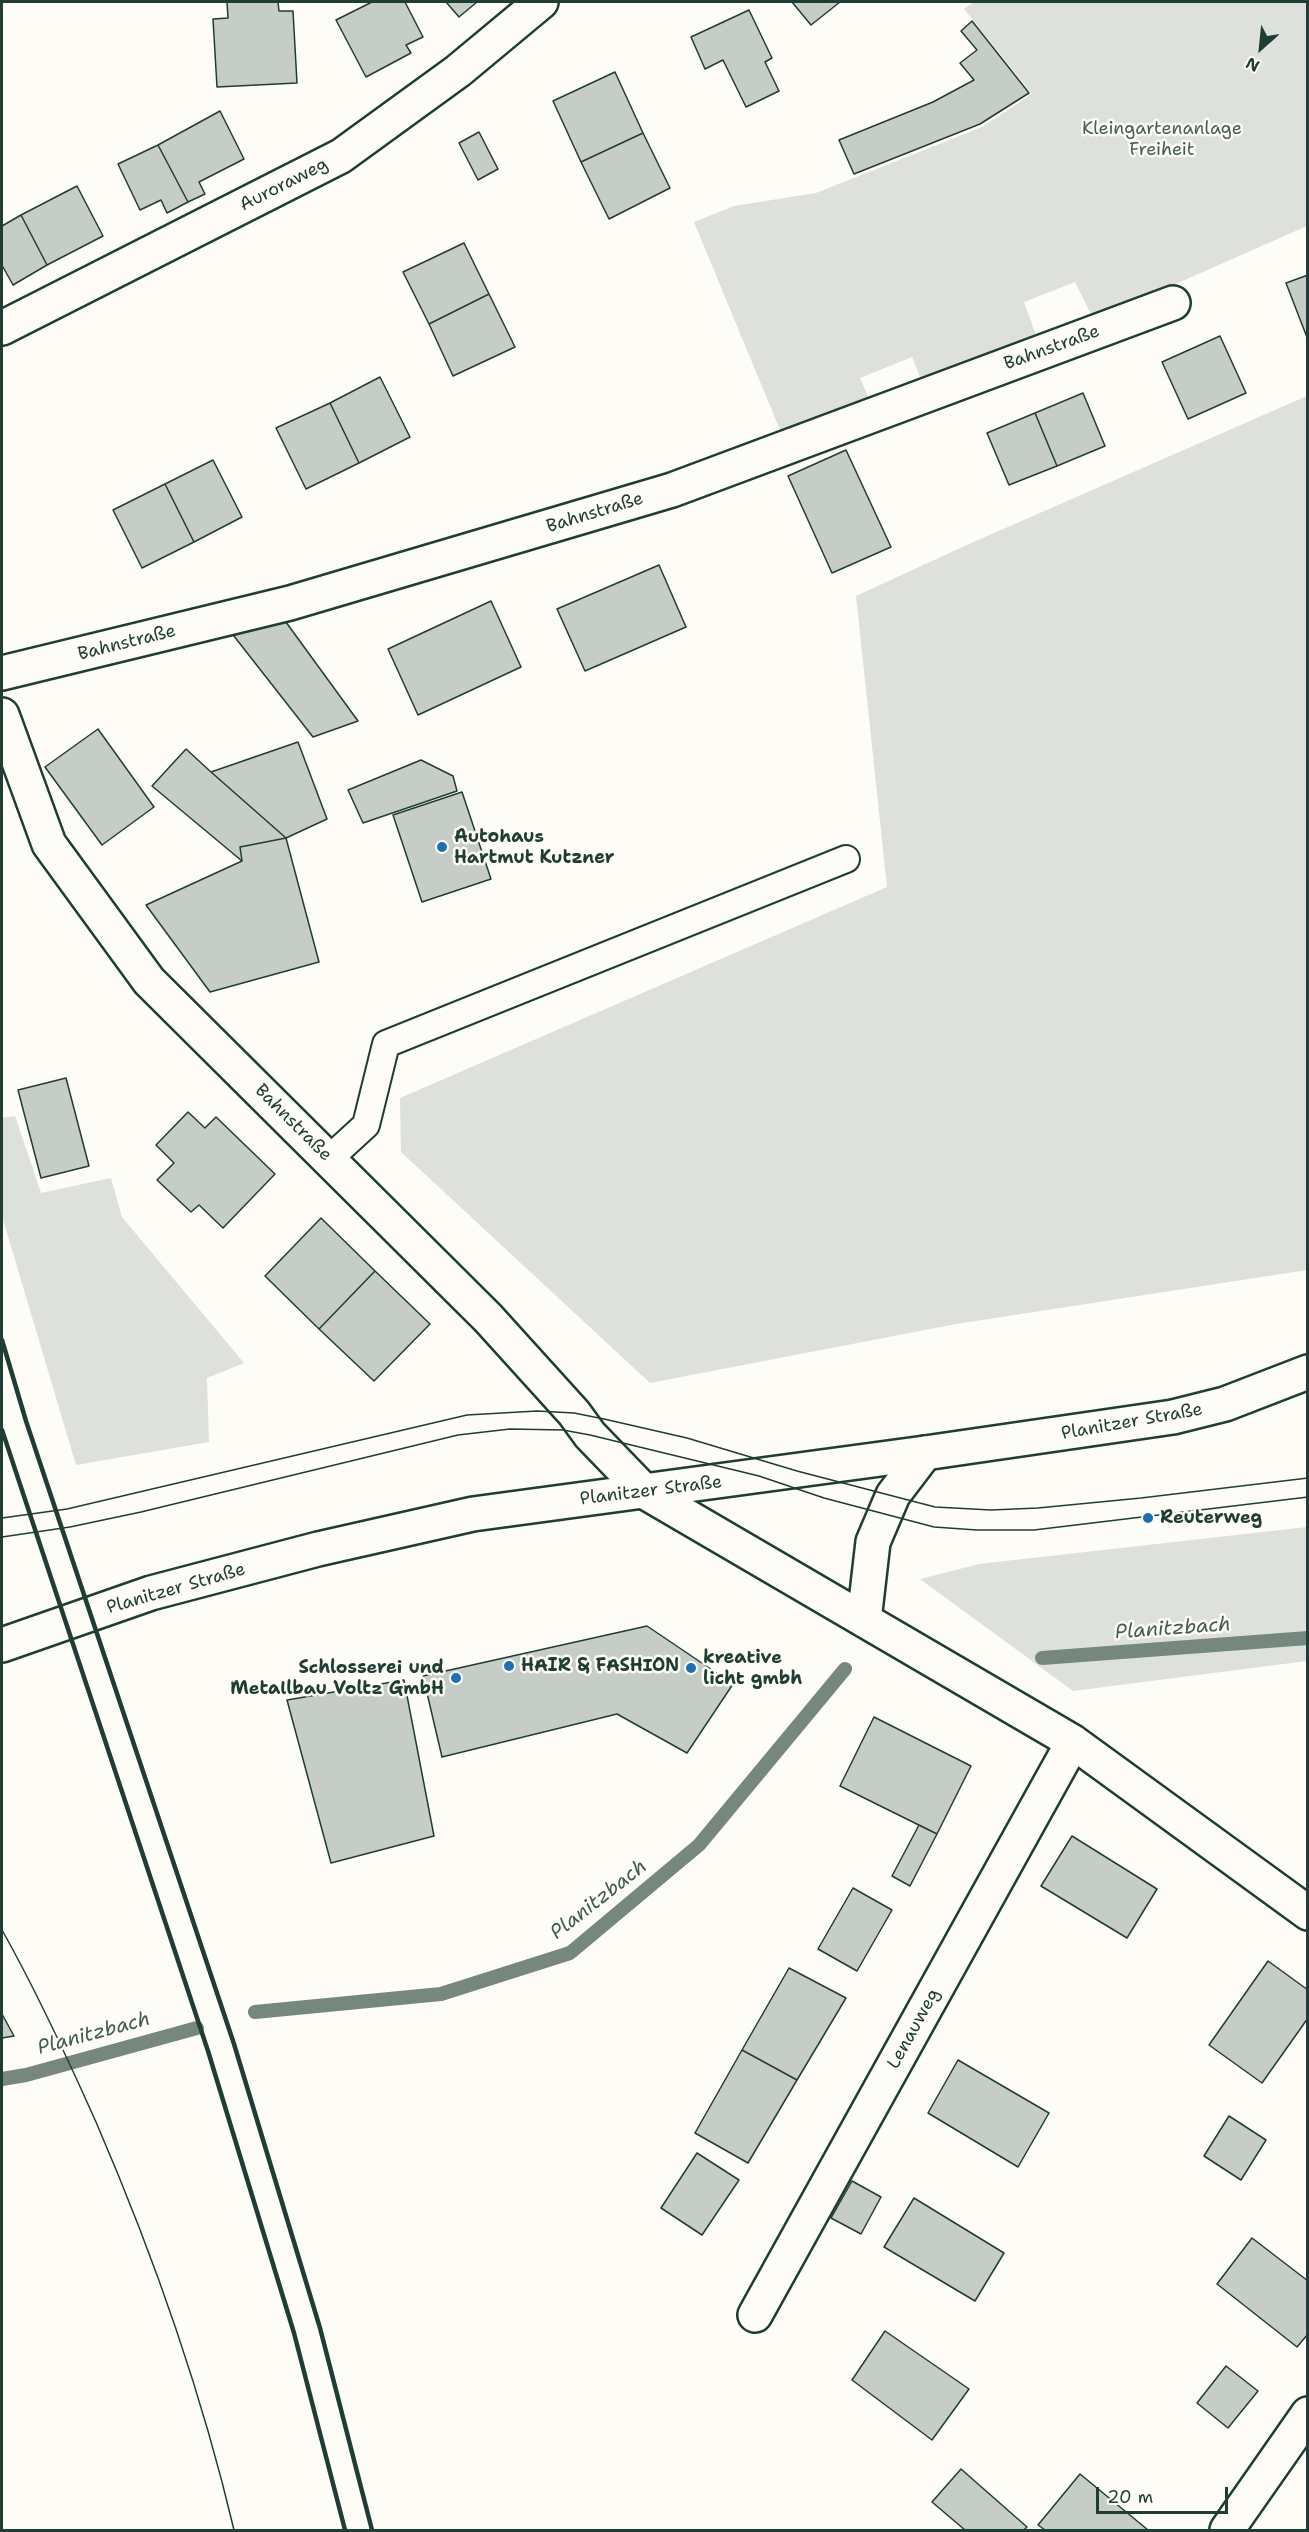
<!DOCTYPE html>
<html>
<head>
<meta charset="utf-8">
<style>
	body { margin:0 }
	#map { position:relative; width:1309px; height:2532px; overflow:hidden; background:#fdfcf7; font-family:"Shantell Sans",sans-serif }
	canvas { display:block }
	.frame { position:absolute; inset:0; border:3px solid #1f3d34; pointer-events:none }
	.north { position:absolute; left:1231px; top:18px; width:60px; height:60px; -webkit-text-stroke:4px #fdfcf7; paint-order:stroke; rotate:207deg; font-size:16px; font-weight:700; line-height:24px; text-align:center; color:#1f3d34 }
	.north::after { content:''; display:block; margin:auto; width:21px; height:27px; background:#1f3d34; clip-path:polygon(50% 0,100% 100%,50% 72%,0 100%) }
	.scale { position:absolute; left:1096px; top:2487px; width:132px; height:27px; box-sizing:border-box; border:3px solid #1f3d34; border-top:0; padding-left:8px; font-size:18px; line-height:21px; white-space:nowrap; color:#1f3d34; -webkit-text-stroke:4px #fdfcf7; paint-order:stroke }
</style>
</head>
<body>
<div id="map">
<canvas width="1309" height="2532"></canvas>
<div class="frame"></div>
<div class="north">N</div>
<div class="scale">20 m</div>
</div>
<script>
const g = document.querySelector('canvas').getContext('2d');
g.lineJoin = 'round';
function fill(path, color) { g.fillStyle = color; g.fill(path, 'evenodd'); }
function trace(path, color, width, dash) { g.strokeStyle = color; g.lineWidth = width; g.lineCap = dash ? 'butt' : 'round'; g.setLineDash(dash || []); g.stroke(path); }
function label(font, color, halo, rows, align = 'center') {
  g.font = font + ' "Shantell Sans",sans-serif'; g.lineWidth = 5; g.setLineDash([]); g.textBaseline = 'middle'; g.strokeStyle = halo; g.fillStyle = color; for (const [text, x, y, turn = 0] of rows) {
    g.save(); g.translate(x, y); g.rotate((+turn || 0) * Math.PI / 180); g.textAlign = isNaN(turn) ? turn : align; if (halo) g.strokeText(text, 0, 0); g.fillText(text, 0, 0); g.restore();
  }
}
fill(new Path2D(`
	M974,2H1307V226L1094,320L1075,282L1024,302L1038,341L924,387L912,357L860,378L873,408L785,442L694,222L734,206L816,193L982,127L1032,94L964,9Z
	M1307,396V1270L956,1324L650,1383L401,1152L400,1098L887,887L856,596L969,544Z
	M15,1116L41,1193L111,1178L122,1217L244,1363L207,1378L209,1442L76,1465L2,1216V1118Z
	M1307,1527V1661L1073,1691L920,1579L979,1564Z`), '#dde0db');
trace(new Path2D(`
	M1042,1658L1308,1638
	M255,2012L441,1994L570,1953L699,1845L845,1669
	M2,2079L26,2075L197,2028`), '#75877f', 14);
const building = new Path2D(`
	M227,2H278L279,11H293L297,83L217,87L213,19L228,18Z
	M372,2H405L423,37L406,45L411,53L366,77L336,20Z
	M446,2H477L459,17Z
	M792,2H840L811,25Z
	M749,10L772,58L765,62L779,91L746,107L723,60L705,69L691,37Z
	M972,21L1029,93L980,124L854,174L839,140L933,102L974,80L960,63L977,50L961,31Z
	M615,72L643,133L581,162L553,101Z
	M220,111L244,159L199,182L205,194L188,202L158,145Z
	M479,132L498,169L478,180L459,143Z
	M643,133L670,188L609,219L581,162Z
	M158,145L188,202L167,213L161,200L140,210L118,164Z
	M77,186L103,236L47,265L21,215Z
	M21,215L47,265L13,285L3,267L2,268V226Z
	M464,243L489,294L429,324L403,272Z
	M1308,275V340L1286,283Z
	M489,294L515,347L453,376L429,324Z
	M1220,336L1246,393L1188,419L1162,362Z
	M380,377L410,437L359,463L330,403Z
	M1083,393L1105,446L1057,466L1035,413Z
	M330,403L359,463L306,489L276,428Z
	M1035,413L1057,466L1009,485L987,433Z
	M846,450L891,547L832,573L788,476Z
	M213,460L242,517L194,542L165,484Z
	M165,484L194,542L142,568L113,510Z
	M659,565L686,627L585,671L557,609Z
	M491,601L521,667L418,715L388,649Z
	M283,618L358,721L313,737L230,631Z
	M98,729L154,807L102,845L45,767Z
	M298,742L327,819L286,838L211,772Z
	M186,749L211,772L286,838L240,847L242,861L152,786Z
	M421,760L453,776L457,791L363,823L348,790Z
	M462,792L491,879L422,902L393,815Z
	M286,838L319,962L210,992L146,905L242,861L240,847Z
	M66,1078L89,1166L41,1178L18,1090Z
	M188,1112L205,1128L216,1117L275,1174L223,1228L199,1205L191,1212L157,1180L174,1163L156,1145Z
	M321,1218L375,1271L319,1329L265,1276Z
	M375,1271L430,1324L374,1381L319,1329Z
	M647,1626L733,1684L687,1753L617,1714L442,1757L423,1676Z
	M404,1680L434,1836L331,1863L287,1700Z
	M874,1717L971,1766L937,1834L840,1786Z
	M919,1825L937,1834L910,1886L892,1876Z
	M1072,1836L1157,1889L1127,1938L1041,1886Z
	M853,1888L892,1910L857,1971L818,1949Z
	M1268,1961L1308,1990V2018L1262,2083L1209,2045Z
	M789,1968L846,1998L797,2080L742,2050Z
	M2,2014L14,2036L2,2038Z
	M742,2050L797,2080L748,2163L695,2133Z
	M958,2060L1049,2113L1018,2167L928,2113Z
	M1229,2116L1266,2140L1241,2180L1204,2156Z
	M697,2153L739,2180L702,2235L661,2208Z
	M852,2181L881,2197L861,2234L831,2218Z
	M914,2198L1004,2253L975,2301L884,2247Z
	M1252,2238L1308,2281V2334L1297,2347L1217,2284Z
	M885,2331L969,2389L932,2440L852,2380Z
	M1226,2366L1258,2391L1228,2428L1197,2403Z
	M961,2469L1027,2527L1024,2530H965L932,2502Z
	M1080,2474L1148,2530H1045L1038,2525Z`);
fill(building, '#c6cdc7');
trace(building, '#1f3d34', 1.5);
const lane = new Path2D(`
	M329,1159L366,1125L386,1044L846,859`);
const street = new Path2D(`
	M2,328L341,156L458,71L541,2
	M2,673L290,603L672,490L1173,303
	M645,1492L1073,1742L1308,1913
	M864,1620L873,1542L893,1495L925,1453
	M755,2315L1073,1742
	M1227,2530L1308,2414`);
const secondary = new Path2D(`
	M2,715L49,844L149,981L488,1318L574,1413L590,1435L645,1492
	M2,1645L151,1593L318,1549L473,1514L925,1453L1173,1417L1225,1404L1308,1372`);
trace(lane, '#1f3d34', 30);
trace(street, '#1f3d34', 38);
trace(secondary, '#1f3d34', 38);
trace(lane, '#fdfcf7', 26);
trace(street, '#fdfcf7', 33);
trace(secondary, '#fdfcf7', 33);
trace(new Path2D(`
	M2,1518L67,1509L467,1415L537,1411L574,1413L604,1419L687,1438L797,1471L935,1507L991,1510L1038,1508L1141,1498L1308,1478
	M2,1537L70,1527L141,1512L458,1435L510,1429L563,1430L590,1435L759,1476L824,1498L934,1527L977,1530H1034L1308,1497
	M2,1930C37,1992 67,2057 96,2122C153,2254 201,2390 234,2530`), '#1f3d34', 1.5);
trace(new Path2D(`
	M2,1340L26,1421L234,2044L320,2328L372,2530
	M2,1430L208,2051L294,2333L345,2530`), '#1f3d34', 4.5);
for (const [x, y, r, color] of [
	[442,847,6,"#1f6fb2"],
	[1148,1518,6,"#1f6fb2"],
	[509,1666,6,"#1f6fb2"],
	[691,1668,6,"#1f6fb2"],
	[456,1678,6,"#1f6fb2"]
]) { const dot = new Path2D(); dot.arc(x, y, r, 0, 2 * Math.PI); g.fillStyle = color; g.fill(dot); trace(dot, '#fdfcf7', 2); }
label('18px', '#455e55', '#fdfcf7', [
	["Kleingartenanlage",1162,129],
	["Freiheit",1162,150]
]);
label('18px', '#1f3d34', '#fdfcf7', [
	["Auroraweg",284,185,-27],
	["Bahnstraße",1052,348,-20],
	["Bahnstraße",595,513,-17],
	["Bahnstraße",127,643,-14],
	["Bahnstraße",293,1123,45],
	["Planitzer Straße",1132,1422,-10],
	["Planitzer Straße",651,1491,-7],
	["Planitzer Straße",176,1589,-16],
	["Lenauweg",914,2029,-61]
]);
label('bold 18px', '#1f3d34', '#fdfcf7', [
	["Autohaus",454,837],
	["Hartmut Kutzner",454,858],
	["Reuterweg",1160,1518],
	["kreative",703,1658],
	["licht gmbh",703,1679],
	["HAIR & FASHION",521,1666],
	["Schlosserei und",444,1668,"right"],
	["Metallbau Voltz GmbH",444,1689,"right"]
], 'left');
label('italic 20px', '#435c53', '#fdfcf7', [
	["Planitzbach",1173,1629,-4],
	["Planitzbach",599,1900,-38],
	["Planitzbach",94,2034,-15]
]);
</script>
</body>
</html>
